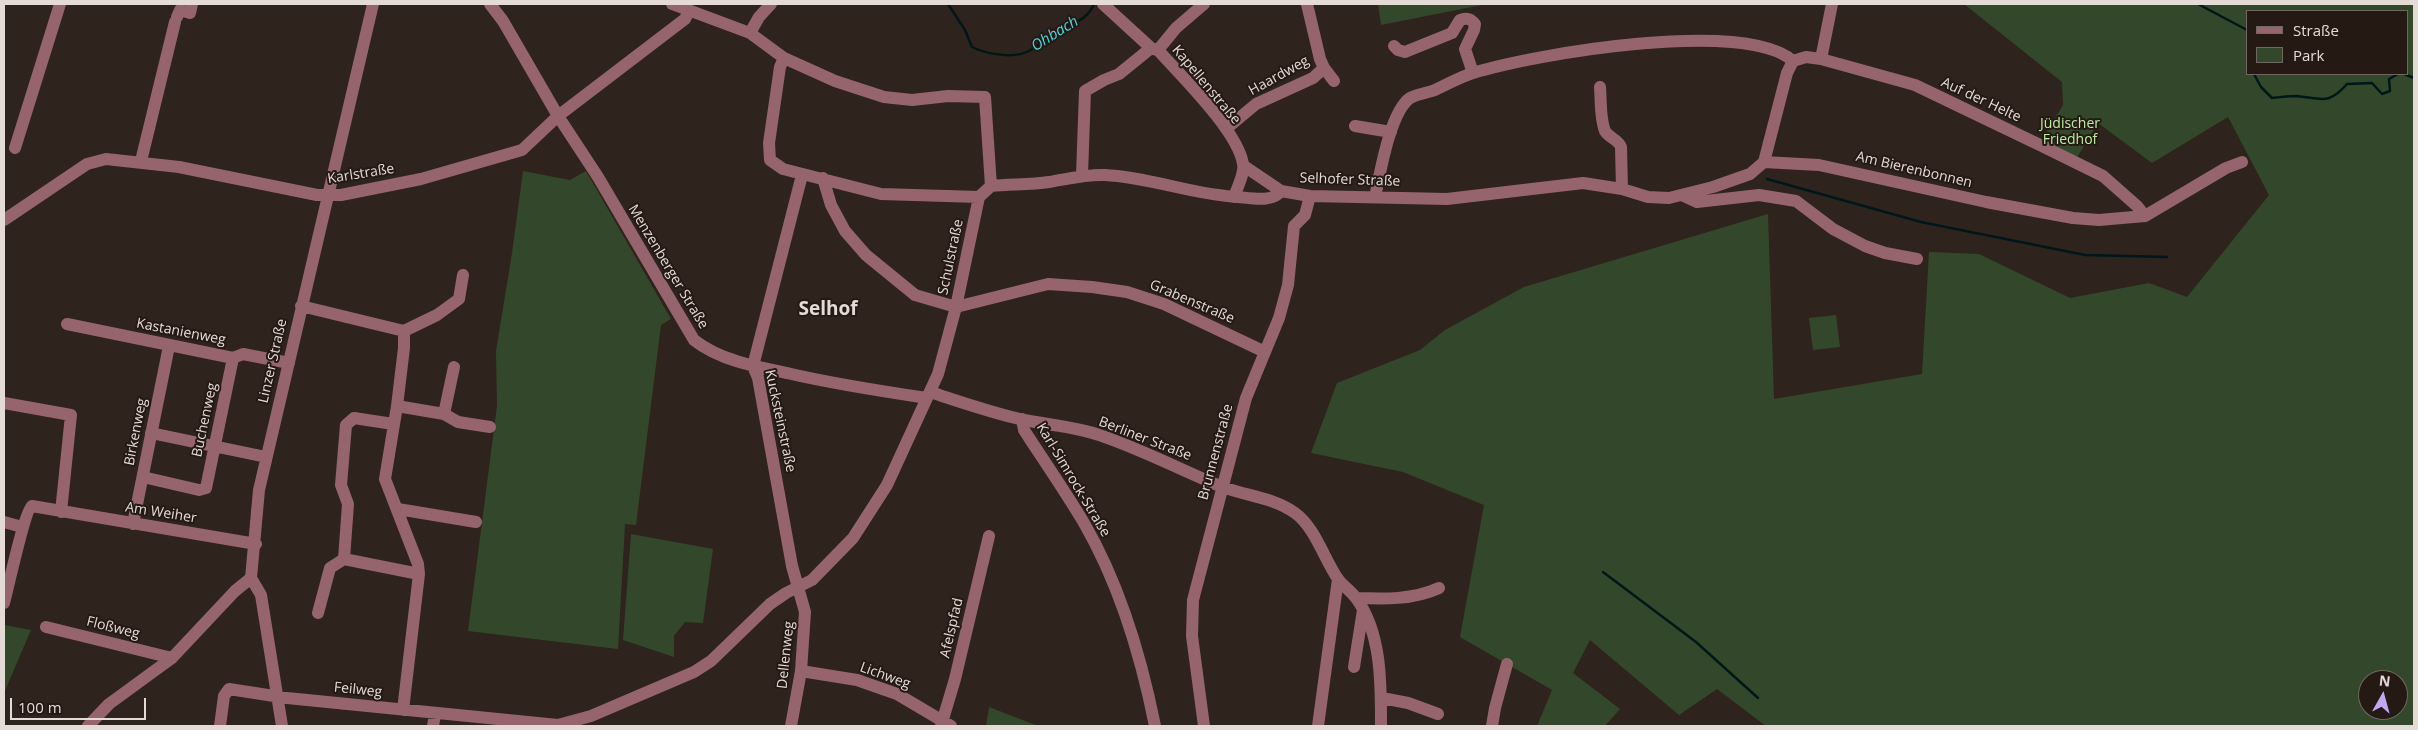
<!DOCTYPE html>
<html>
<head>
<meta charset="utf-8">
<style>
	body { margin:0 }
	#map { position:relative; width:2418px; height:730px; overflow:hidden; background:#2f231d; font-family:"Open Sans",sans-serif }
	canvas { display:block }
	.frame { position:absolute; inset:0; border:5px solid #e4dbd7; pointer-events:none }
	.legend { position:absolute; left:2246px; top:10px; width:162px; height:65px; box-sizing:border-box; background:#251914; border:1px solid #716762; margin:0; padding:6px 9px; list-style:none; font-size:15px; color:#e4dbd7 }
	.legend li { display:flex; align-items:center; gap:10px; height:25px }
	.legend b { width:25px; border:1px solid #716762 }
	.north { position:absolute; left:2358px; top:670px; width:50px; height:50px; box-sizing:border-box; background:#251914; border:1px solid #716762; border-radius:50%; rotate:7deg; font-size:14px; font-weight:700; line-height:20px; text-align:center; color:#e4dbd7 }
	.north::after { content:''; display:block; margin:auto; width:18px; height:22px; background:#c2a8f2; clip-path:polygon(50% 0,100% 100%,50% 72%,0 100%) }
	.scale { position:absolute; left:10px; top:698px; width:136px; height:22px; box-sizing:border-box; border:2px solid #e4dbd7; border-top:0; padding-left:6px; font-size:15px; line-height:18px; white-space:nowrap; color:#e4dbd7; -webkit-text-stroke:4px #251914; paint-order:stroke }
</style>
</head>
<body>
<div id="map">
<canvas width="2418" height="730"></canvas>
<div class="frame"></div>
<ul class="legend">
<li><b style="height:6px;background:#96646d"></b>Straße</li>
<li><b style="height:14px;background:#33482a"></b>Park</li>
</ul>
<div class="north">N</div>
<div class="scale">100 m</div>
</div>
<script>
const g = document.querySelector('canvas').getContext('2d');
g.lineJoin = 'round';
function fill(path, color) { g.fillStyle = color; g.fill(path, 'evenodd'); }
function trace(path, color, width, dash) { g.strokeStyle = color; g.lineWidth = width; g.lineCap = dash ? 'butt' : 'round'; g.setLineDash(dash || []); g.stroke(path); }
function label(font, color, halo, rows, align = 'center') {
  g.font = font + ' "Open Sans",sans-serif'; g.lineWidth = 4; g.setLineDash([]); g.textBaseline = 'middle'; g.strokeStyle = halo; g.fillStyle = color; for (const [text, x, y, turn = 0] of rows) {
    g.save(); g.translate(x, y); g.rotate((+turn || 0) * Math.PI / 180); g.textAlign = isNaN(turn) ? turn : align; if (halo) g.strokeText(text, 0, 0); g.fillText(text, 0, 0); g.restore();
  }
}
fill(new Path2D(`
	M1378,4H1487L1381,25Z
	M1964,4H2414V726H1766L1717,689L1679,715L1590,640L1573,673L1620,709L1605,726H1537L1552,690L1460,637L1484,505L1403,472L1311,453L1337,383L1420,350L1445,330L1524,287L1768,214L1774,399L1922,374L1929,252L1979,254L2070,298L2149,283L2187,297L2269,195L2228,117L2152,163L2098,123L2076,159L2041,141L2063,105L2062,82ZM2247,11H2407V74H2247ZM2368,680H2398V710H2368Z
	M523,171L570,180L586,171L671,319L661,325L636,525L625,524L618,649L468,631L497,406L496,351L512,253Z
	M1836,315L1840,347L1813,350L1809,318Z
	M631,534L713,549L703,623L685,622L674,636V657L623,640Z
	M4,625L31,630L4,693Z
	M989,707L1038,726H986Z`), '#33482a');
trace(new Path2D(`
	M948,4L965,30L972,47C986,54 1014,59 1029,51C1040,45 1049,34 1061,29C1075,22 1087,20 1094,4
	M2198,4L2247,30
	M2254,74L2261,87L2272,98C2280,97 2288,96 2296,96C2321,98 2328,106 2347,84L2372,83L2382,94L2390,91L2389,79L2398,74
	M2404,74L2414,78
	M1767,179L1921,222L2085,255L2167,257
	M1603,572L1696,642L1758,698`), '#00171a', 2.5);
trace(new Path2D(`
	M490,4L503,21L558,116L598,177L694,340C719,360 756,367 787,373C833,384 880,391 927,398
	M672,4L750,33L784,58L835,81L884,97L912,100L948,96L985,97L991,186
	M1103,4L1151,48L1157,50
	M1307,4L1320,59L1324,68L1334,81
	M177,17L180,10L190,13L192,4
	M750,33L759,17L771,4
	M1394,46L1398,50L1405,52L1452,33L1460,20C1467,18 1470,18 1475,24L1474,30L1465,49L1473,73
	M1158,50C1181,76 1238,131 1243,164C1245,173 1237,188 1234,197
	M1158,50L1176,28L1204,4
	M784,58L780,67L769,143L770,160L783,169L881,194L979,197
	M1821,59L1832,4
	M1600,87C1601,100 1600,119 1605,131C1609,138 1618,139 1621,147L1622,189
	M1355,126L1391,132
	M1226,129L1256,104L1313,78L1324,68
	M15,148L60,4
	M141,161L175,22
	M1764,162L1787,73L1793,61L1806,57L1821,59L1915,85L2042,146L2103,176L2137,206L2145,216L2226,168L2242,162
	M1244,166L1281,191L1310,196L1447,199L1583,183L1622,189L1648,197L1669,198L1713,187L1750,174L1764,162L1819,165L1986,202L2073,218L2099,220L2145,216
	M1082,175L1085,91L1104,80L1119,74L1151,48
	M823,178L831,205L845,231L866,255L915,295L956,307L1048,284L1092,287L1127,292L1164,304L1265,352
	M991,186C1010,184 1030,185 1049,182C1068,179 1086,174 1105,175C1150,177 1193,195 1238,197C1250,198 1273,203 1281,191
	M1684,196L1697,202L1759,195L1796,201L1833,229L1865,246L1885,253L1917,259
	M1375,197C1380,174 1390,112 1410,98C1417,94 1427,93 1435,90C1448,84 1460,77 1473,73C1534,54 1745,18 1793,61
	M4,220L87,164L106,159L179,167L317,195H341L421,179L522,150L558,116L685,19L689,11
	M301,306L404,331V348L397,406L385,479L418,564L419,574L403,710
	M67,324L233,358L243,354L289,363
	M404,331L437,315L459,299L463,275
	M930,392C961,402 992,413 1024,420C1050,425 1078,427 1102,436C1143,450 1181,470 1220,486C1245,496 1273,497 1295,513C1315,527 1325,561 1338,579C1343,586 1351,591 1356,598C1382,633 1381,685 1381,726
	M4,403L71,415L61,512
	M397,406L444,414L458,422L490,427
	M444,414L454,367
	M1022,419L1024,430C1044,461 1065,491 1084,523C1120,585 1141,656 1155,726
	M393,424L354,418L346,425L341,485L348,504L344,559L419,574
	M151,433L266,457
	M143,477L199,490L206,488L233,358
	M398,509L476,522
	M4,522L22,527
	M133,524L169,346
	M1356,598C1384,599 1413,600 1439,588
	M4,603C8,588 25,510 32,506L256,544
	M318,613L330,568L344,559
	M46,627L172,658
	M1354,667L1363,610
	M801,671L857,680L897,694L951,726
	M1382,698L1408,703L1438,714
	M88,726L109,704L172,658L235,591L251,578
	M220,726L224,696L229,689L287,698L558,725L591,716L694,672L711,661L770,604L786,593L812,580L853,538L887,485L938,374L956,307L979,197L991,186
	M282,726L261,595L251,578L259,490L373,4
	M433,726L435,714
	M791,726L801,671L805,612L792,566L758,378L753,366L802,175
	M941,726L955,679L989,536
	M1204,726L1192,636L1193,600L1246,398L1279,318L1288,285L1294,226L1305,215L1310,196
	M1318,726L1338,579
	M1492,726L1495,708L1507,664`), '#96646d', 12);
label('14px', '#e4dbd7', '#251914', [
	["Haardweg",1279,76,-29],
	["Kapellenstraße",1206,85,50],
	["Auf der Helte",1981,100,25],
	["Am Bierenbonnen",1914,170,13],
	["Karlstraße",361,174,-9],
	["Selhofer Straße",1350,180,2],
	["Schulstraße",951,257,-78],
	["Menzenberger Straße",668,267,59],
	["Grabenstraße",1192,302,23],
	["Kastanienweg",181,332,11],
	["Linzer Straße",273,361,-77],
	["Buchenweg",205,420,-78],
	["Kucksteinstraße",780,421,78],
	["Birkenweg",136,432,-79],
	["Berliner Straße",1145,439,21],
	["Brunnenstraße",1216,452,-75],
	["Karl-Simrock-Straße",1073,480,59],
	["Am Weiher",161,513,9],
	["Floßweg",113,628,14],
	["Afelspfad",952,628,-77],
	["Dellenweg",786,655,-84],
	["Lichweg",885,676,20],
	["Feilweg",358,690,6]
]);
label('14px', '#b9efa1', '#251914', [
	["Jüdischer",2070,124],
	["Friedhof",2070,140]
]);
label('italic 15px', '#4ad5e1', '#251914', [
	["Ohbach",1055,34,-32]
]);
label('bold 19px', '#e4dbd7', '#251914', [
	["Selhof",828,310]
]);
</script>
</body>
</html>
